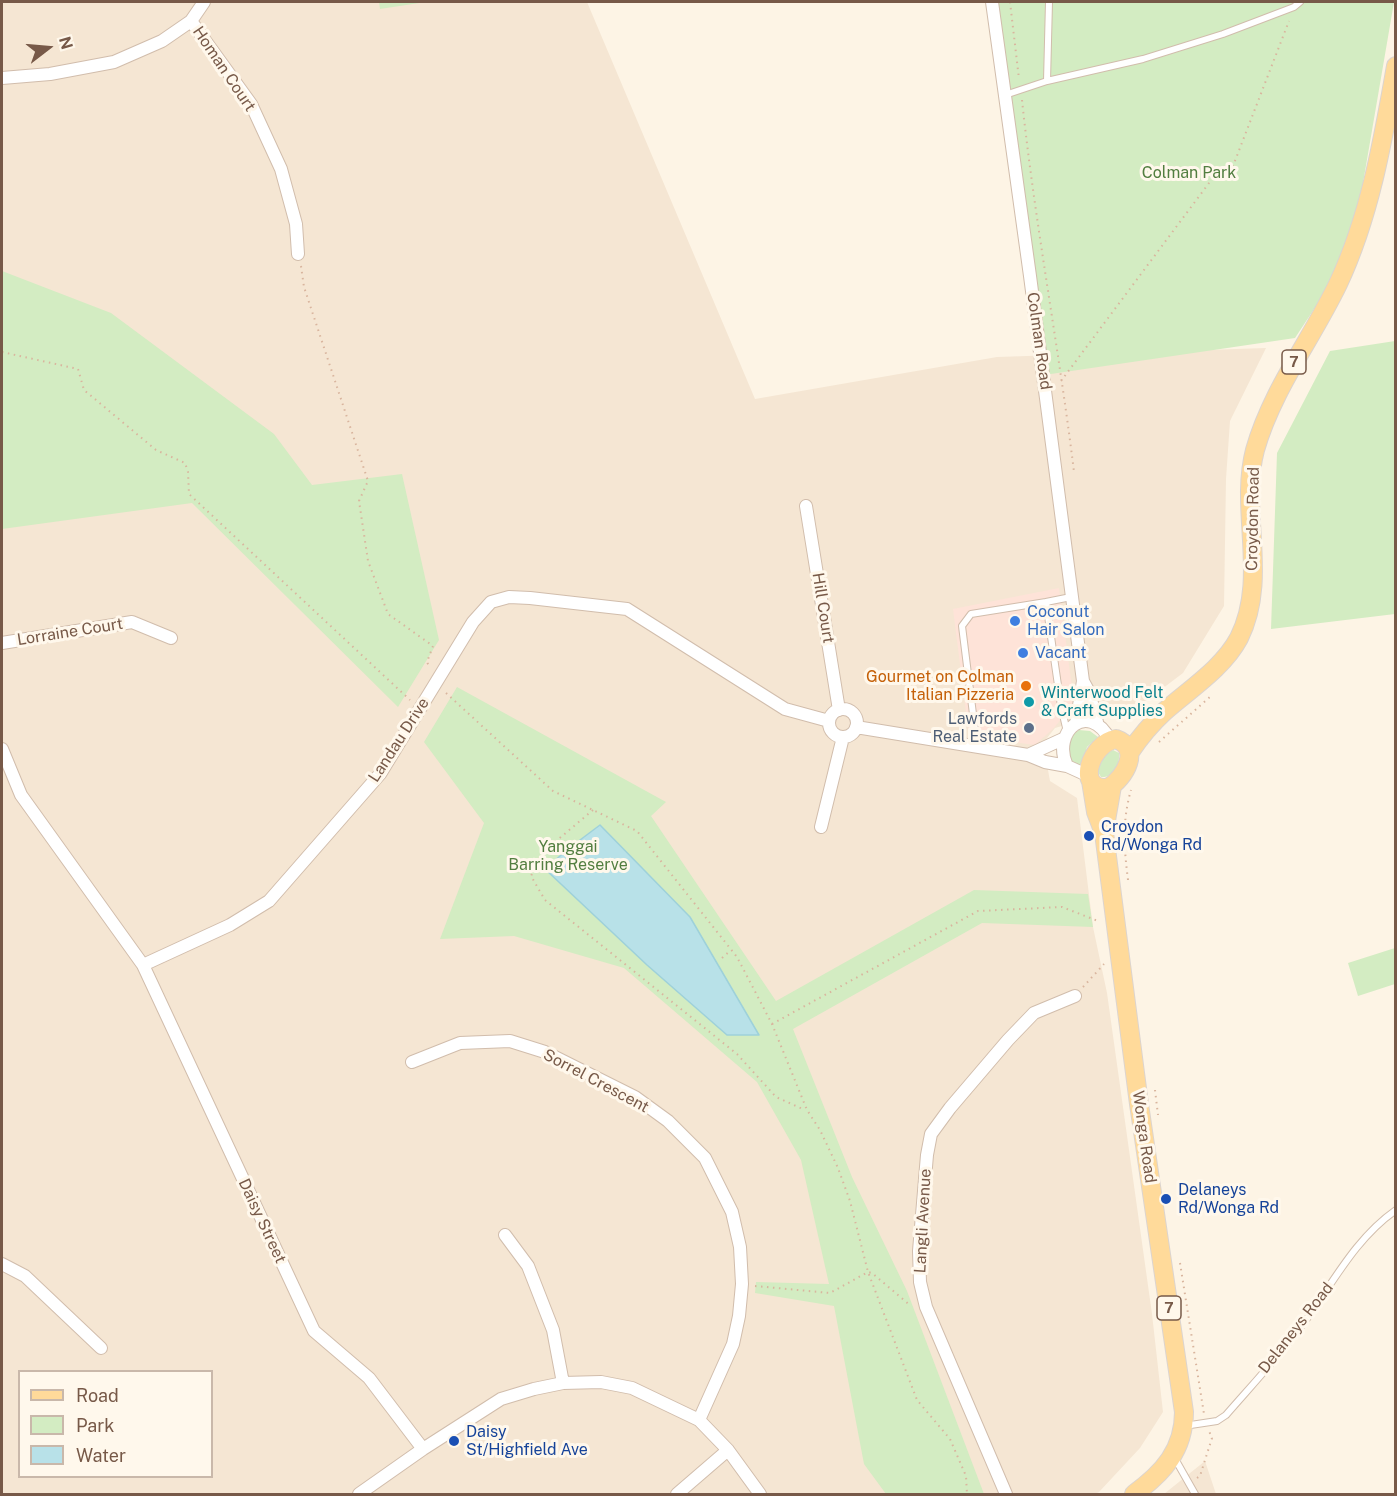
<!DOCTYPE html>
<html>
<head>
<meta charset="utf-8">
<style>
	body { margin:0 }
	#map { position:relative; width:1397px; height:1496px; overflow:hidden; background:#fdf4e5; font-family:"Public Sans",sans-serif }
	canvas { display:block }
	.frame { position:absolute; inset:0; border:3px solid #775948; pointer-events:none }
	.legend { position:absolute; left:18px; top:1370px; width:195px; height:108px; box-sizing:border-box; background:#fff8ec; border:2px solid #c9b8aa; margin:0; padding:8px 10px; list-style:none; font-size:18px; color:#775948 }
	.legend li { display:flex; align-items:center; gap:12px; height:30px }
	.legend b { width:30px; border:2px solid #c9b8aa }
	.north { position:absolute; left:18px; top:18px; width:60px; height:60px; -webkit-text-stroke:4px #fff8ec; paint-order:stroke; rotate:74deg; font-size:16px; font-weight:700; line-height:24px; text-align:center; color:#775948 }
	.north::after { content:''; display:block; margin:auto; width:21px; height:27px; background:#775948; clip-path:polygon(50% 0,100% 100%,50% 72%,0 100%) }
</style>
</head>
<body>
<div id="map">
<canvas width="1397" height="1496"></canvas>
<div class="frame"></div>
<ul class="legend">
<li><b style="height:8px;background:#ffda9a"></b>Road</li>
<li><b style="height:16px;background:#d3ecc2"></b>Park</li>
<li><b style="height:16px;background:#b8e1e8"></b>Water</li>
</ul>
<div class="north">N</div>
</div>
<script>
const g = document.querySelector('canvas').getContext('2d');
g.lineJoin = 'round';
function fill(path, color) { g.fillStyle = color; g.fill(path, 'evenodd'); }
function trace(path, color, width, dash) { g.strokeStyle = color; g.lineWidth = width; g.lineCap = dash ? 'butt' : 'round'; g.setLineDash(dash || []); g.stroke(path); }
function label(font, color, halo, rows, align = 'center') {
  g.font = font + ' "Public Sans",sans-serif'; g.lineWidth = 6; g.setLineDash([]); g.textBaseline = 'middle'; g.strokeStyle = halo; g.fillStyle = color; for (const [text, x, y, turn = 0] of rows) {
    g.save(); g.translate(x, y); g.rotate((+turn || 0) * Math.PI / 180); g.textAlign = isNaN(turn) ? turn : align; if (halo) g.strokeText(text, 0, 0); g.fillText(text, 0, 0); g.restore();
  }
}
fill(new Path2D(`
	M2,2H587L755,399L997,357L1266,348L1230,421L1226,479L1224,606L1183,673L1146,701L1055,728L1043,743L1050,781L1077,798L1093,927L1107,993L1152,1314L1163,1412L1140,1448L1099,1492L1095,1494H2ZM20,1372H212V1476H20Z
	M1205,1461L1216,1494H1164Z`), '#f5e6d3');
fill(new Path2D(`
	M1059,588L1074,703L1054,728L1035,745L969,736L953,609Z`), '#fee3d8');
fill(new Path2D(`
	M379,2H426L380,9Z
	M992,2H1394L1351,253L1295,338L1044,375Z
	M2,271L111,313L274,434L312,485L402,474L439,640L398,707L192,503L2,529Z
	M1395,341V614L1271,629L1277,453L1330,351Z
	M457,687L666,802L651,816L776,1001L974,890L1088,894L1093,927L982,923L793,1029L852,1177L907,1291L984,1494H886L864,1464L834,1306L755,1293L756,1282L829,1284L801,1160L757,1082L624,968L514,936L440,939L484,823L424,742Z
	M1079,730L1090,731L1098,737L1087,747L1082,765L1079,766L1070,761L1068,738Z
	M1113,750L1119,753C1120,765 1114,778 1101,777L1098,772C1100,763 1104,754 1113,750Z
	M1395,948V984L1358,996L1348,963Z`), '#d3ecc2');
const water = new Path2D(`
	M600,825L690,917L759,1035H727L647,965L545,869L568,849Z`);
fill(water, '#b8e1e8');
trace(water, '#9ed1da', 1.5);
const lane = new Path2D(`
	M1047,81L1143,59L1223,34L1294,7L1300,2
	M1005,95L1047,81L1049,2
	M1067,732L1061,706L1046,602L1071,597
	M977,746L962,626L971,614L1046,602
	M1184,1426L1217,1421L1226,1415C1253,1384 1282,1353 1306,1320C1334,1281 1356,1238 1396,1210
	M1174,1457L1195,1494`);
const street = new Path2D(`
	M992,2L1030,276L1083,681L1089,692L1097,722
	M191,21L251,104L281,169L296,224L298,254
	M2,78L50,74L114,62L162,41L191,21L204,2
	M806,506L839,710
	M2,643L132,622L171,638
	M829 723a14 14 0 1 1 28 0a14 14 0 1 1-28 0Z
	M1076,724L1083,681
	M856,727L1028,755L1045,762L1067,766
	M2,749L21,795L143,965L230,925L269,901L380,774L473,622L491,602L509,597L530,598L627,609L785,709L829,721
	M1028,755L1065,738
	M1089,776L1067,766C1051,732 1088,699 1110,740
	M821,827L843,737
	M143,965L314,1331L369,1378L423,1449
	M412,1062L460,1043L510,1041L545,1052L635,1097L668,1121L705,1158L732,1212L740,1247L742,1284L739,1316L733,1344L699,1420
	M505,1235L528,1266L553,1330L563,1383
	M2,1264L25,1276L101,1348
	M359,1494L423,1449L501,1399L534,1389L563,1383L601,1382L632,1388L699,1420L728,1450L760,1494
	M677,1494L728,1450
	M1006,1494L926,1307L920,1282L919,1251L927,1155L931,1134L950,1108L1008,1040L1034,1013L1075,996`);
const primary = new Path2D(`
	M1116,739C1142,748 1125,778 1108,788C1074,790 1091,743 1116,739Z
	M1130,752C1140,737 1152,723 1165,711C1190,689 1223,668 1239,638C1269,578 1239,511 1255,450C1272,390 1311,340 1338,284C1370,216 1383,140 1396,66
	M1091,781L1096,812L1104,833L1139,1104L1184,1412C1184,1450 1163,1473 1134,1494
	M1104,832L1112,786`);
trace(lane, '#d1bdac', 8);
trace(street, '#d1bdac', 14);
trace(primary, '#dcd4cf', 20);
trace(new Path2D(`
	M1010,2L1019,79
	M1022,100C1035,224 1059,348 1074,472
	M301,266L304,287L368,481L359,501L368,561L388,614L433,646L427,662L430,668
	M2,352L78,369L84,390L156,450L185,463L188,472L189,494L410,700
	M1061,381L1212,179L1233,166L1289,21
	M446,693L553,791L637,831L737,957L772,1024L807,1110L820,1130L838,1168L850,1201L868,1272L917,1400L950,1439L966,1476L967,1494
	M1159,742L1211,696
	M593,810L542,853L531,876L545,900L737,1054L776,1097L805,1110
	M1128,880C1124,848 1122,821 1131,790
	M722,958L731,950
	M1083,987L1104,964
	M772,1024L978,911L1062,907L1098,921
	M1155,1090L1158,1115
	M1180,1263L1204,1414
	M755,1286L830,1293L868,1272L872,1273L911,1306
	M1197,1478L1200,1476L1212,1438L1209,1431`), '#d9b59e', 2, [1.5, 4.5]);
trace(lane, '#fff', 6);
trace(street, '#fff', 12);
trace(primary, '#ffda9a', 18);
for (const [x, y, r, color] of [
	[1015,621,6,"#3f7fe0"],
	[1023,653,6,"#3f7fe0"],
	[1026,686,6,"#e8710a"],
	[1029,702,6,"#0f9aa8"],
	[1029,728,6,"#5c6f8a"],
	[1089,836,6,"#1a4fb4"],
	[1166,1199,6,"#1a4fb4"],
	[454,1441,6,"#1a4fb4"]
]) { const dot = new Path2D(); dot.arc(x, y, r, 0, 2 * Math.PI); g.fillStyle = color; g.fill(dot); trace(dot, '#fff8ec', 2); }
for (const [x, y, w] of [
	[1294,362,24],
	[1169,1308,24]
]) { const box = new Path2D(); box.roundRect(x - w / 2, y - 12, w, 24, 4.5); g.fillStyle = '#fff8ec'; g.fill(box); trace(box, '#775948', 1.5); }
label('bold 15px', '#775948', null, [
	["7",1294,362],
	["7",1169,1308]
]);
label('16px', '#775948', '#fff8ec', [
	["Homan Court",224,69,56],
	["Colman Road",1039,341,82],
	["Croydon Road",1253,519,-89],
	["Hill Court",823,608,81],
	["Lorraine Court",70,632,-9],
	["Landau Drive",399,740,-57],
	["Sorrel Crescent",596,1081,28],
	["Wonga Road",1144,1137,82],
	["Daisy Street",262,1221,65],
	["Langli Avenue",923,1221,-87],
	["Delaneys Road",1296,1328,-52]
]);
label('16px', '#527e40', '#fff8ec', [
	["Colman Park",1189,173],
	["Yanggai",568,847],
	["Barring Reserve",568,865]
]);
label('16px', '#366cbe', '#fff8ec', [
	["Coconut",1027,612],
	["Hair Salon",1027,630],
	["Vacant",1035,653]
], 'left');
label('16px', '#c56008', '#fff8ec', [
	["Gourmet on Colman",1014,677],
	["Italian Pizzeria",1014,695]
], 'right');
label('16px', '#0d838f', '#fff8ec', [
	["Winterwood Felt",1041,693],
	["& Craft Supplies",1041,711]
], 'left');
label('16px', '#4e5e75', '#fff8ec', [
	["Lawfords",1017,719],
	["Real Estate",1017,737]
], 'right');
label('16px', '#164399', '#fff8ec', [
	["Croydon",1101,827],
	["Rd/Wonga Rd",1101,845],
	["Delaneys",1178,1190],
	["Rd/Wonga Rd",1178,1208],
	["Daisy",466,1432],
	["St/Highfield Ave",466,1450]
], 'left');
</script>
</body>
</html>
